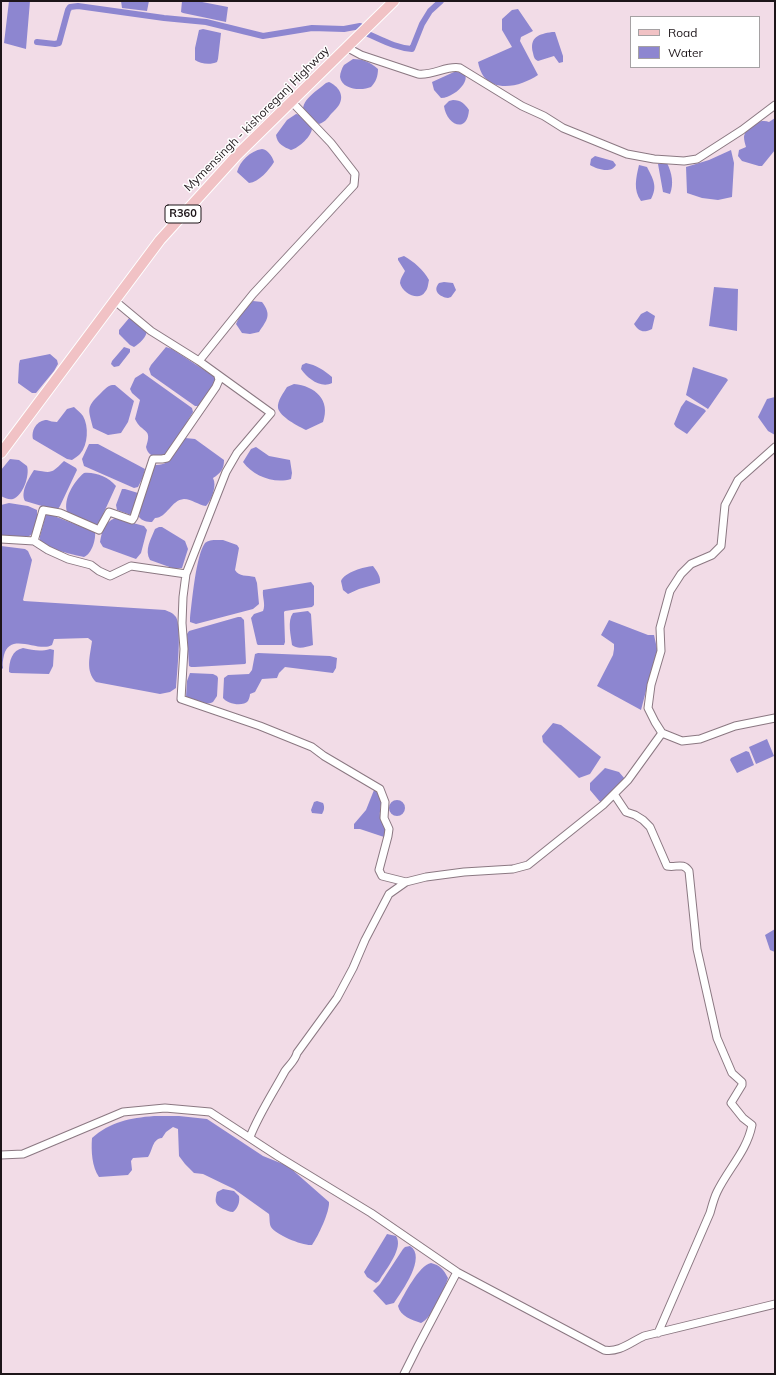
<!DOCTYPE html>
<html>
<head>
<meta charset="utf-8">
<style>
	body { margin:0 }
	#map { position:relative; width:776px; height:1375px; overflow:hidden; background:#f2dce7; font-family:Mulish,sans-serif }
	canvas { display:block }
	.frame { position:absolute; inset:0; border:2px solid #1d1519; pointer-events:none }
	.legend { position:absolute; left:630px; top:16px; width:130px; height:52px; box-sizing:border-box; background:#fff; border:1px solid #a5a1a3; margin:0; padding:5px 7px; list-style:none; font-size:12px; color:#1d1519 }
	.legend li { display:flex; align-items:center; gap:8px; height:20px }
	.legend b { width:20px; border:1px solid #a5a1a3 }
</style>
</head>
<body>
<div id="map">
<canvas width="776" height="1375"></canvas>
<div class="frame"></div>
<ul class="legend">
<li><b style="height:5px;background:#f1c2c5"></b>Road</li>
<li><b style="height:11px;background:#8d86d0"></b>Water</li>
</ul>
</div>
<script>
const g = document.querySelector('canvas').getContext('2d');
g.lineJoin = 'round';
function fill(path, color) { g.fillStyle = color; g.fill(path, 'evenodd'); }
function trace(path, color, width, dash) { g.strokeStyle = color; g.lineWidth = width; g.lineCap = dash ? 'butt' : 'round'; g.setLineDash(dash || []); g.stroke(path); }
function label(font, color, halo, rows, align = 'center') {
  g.font = font + ' Mulish,sans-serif'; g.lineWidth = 3; g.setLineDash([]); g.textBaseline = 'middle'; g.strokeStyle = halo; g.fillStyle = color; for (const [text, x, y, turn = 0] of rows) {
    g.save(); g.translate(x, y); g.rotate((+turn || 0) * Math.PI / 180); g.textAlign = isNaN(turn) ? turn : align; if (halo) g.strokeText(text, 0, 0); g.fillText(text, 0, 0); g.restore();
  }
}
fill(new Path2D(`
	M9,1H30L26,49L4,43Z
	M121,1H149L147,11L122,8Z
	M182,1H197L228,7L226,22L183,13L181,12Z
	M518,9L533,31L521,37L520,41L538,75C523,85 498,93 484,77C481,73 479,67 478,62L512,47L502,30V19L512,10Z
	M203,29L221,33L218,59L217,62C211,65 200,64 195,60V48L199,30Z
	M552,32H555L563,56V62L559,63L554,56L538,61C534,59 534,57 533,53C529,37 539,34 552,32Z
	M353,59C363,59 370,62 378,69C378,76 376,82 371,87C362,91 342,90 340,77C340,73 342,68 344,65Z
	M454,72C479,70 459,97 441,98L434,90L432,82Z
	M329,82C338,86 345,95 339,105C337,108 334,111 331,114C327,119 325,122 319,124L303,111C302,99 318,90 326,83Z
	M453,100C461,100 465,104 469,110C467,135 446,124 444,106L449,101Z
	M296,114C302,115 312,121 312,128C312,136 299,148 291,150C284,147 277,144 276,135L287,120Z
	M775,118V150L762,166H759L742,161L738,156L739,150L746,147C745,144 744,140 744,137C745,127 760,118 769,122Z
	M262,149C268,150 272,156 274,162C269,170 259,182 249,183L237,172C240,161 250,151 262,149Z
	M731,150L734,163L732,197L718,200L702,198L687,193L686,167L709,160Z
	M595,156L613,161L616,165C611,174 597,169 590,165L591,159Z
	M667,163C672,173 674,184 670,194L663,192L658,164Z
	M639,165L647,167C653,179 658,186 651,199L641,201C633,190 636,178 639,165Z
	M404,256C414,262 423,269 429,280C428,284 428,289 425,292C419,302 402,293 400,283C400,279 403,275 405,271L398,260V258Z
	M444,282L453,283L456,290L451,297L448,298C440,297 432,291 439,283Z
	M714,287L738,289L737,331L709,326Z
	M253,301L262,302C272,315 267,320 259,332L250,334L242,333L236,324L241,313Z
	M647,311L655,316L652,329C644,333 639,332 634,324L641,314Z
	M130,317L147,330C147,337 139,344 134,347L130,345L119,334V330Z
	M124,347L130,349V352L119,366L114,367L111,364L112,361Z
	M166,347L172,349L215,377C218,387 205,398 198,406H195L151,375L149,369L151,365Z
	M50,354L57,360L58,364L54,371L36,393H32L18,383L19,364L20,360Z
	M306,363C316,365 324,370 332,377V383C321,389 307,378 301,369L302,365Z
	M693,367L726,378L728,380L708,409L686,395Z
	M143,373L192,408L193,412L166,457C157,458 148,457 146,447C153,427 142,434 135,419L140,400L132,393L130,389L135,378Z
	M294,384C315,386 331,400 323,422L306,430C298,426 280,417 278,408C277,401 284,392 287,387Z
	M112,385H115L134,401L128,422L121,433L108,435L93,428C89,410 85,408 100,394C104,390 107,386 112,385Z
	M775,397V435L768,431L758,417L767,399Z
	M686,400L704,409L706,411L687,434L676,427L674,424L681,407Z
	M74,407C77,410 81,413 83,416C89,426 88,445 80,454C78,456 75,458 72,460L67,459L33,439C31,430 37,420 47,420C50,421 53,422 57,422L67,409Z
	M185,438L195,439L224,460C224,469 221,473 213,478C217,485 212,500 206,506C198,505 192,499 184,499C171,500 167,518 155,518L152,522C147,522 142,521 139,517L141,505L153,467L155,465C173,466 174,449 185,438Z
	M89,444H98L145,469L143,477L138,487L134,488L84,466L82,459Z
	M256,447L269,456L290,460L292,473L291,479C274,484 253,476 243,462L251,449Z
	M10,459L19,460L27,466C30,475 23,496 13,499C9,500 5,498 1,496V470Z
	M64,461L76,468L77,470L60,506L58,509H52L25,501C20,492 29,478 34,470C52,473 51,474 64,461Z
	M84,473C96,472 108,477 116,486L100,521L97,525L67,512C63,499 74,481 84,473Z
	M122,489H125L138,493L133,513L131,515L117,510L116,505Z
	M9,503L28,506L37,510V518L34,531L31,535L27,537H1V505Z
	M46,514H49L95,532C96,539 92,554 84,557C74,555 48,549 41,542C39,540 40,539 40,536Z
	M115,518L144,526L147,530L141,553L136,559L103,547L100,542C102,531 104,523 115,518Z
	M159,527H162L185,541L188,549L182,568L175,569L150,560C144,550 151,539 155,529Z
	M223,540L237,545L239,548L235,570C239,577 247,575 255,577L257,583L259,604L253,609L196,624L190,622V618C192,602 196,555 205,543C209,539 218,540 223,540Z
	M1,546L25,549L28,551L32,560L23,600L24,601L165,610C170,612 173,613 176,617C182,627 177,674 176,688L170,692L160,694L96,682C85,671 90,656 92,641L88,638L54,639L52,645C39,653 10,631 4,655C3,660 2,664 3,668L1,670Z
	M373,566C377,571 381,577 380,583L359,589L348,594L343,590L341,581C345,572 364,567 373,566Z
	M311,582L314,586V605L312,607L285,611L284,612L285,642L284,645H258L257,644L251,618L254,614L263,611C266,604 262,597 263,590Z
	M308,611L311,614L313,645C306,647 298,650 292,645C291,636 287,621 293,613Z
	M238,617H241L244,620L246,663L245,664L195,667H191L189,666L187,634L189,631Z
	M609,620L648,635H654L658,653L651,672L641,710L597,686L613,655L614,649V644L601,635Z
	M23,648C33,650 40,652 50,649L54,650L53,666L49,674L11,673L9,672C9,661 12,650 23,648Z
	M258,653L330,656L337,658L336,668L333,673L285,667L279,673L277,678L262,679L255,692L250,694C250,696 249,699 248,701C243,707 227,704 223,698L224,678L228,675L249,674L252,670L255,654Z
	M190,673L213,674L217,676L218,678L217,696L213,702C206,706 192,702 186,697L187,681Z
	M553,723L561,725L601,757L590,774L579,778L543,742L542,736Z
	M767,739L774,756L756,764L749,747Z
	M746,751L749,752L754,765L737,773L730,760L731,758Z
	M605,768L619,772L625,779L601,803L590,790V783Z
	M374,790L380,791C384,800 379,807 380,817C382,825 390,830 384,837L360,829H354V824L366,810Z
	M389 808a8 8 0 1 1 16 0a8 8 0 1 1-16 0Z
	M317,801L323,803C325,807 324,811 322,814L312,813L311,810L314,802Z
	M775,929V952L770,950L765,935Z
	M154,1116H179L207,1119L263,1156L288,1166L329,1202C330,1211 318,1237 312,1245C303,1246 276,1235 271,1227C269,1223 270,1218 269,1214L234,1189L203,1174L194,1173L185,1164L179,1156L178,1129L173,1127L166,1132L162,1138C152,1139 153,1150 148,1157L133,1158L131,1161L132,1170L128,1175L99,1177C92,1167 91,1151 92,1138C110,1122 130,1118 154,1116Z
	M223,1189L234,1191L239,1196C240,1202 238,1208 233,1212C229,1212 227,1210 223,1209C214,1204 215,1201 217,1192Z
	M387,1234L396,1236C404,1248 386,1269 379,1281L376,1283L367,1277L364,1272Z
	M410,1246C427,1257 402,1291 394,1303L386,1305L373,1291L380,1284L403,1249L405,1247Z
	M431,1263C440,1265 444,1270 448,1278C444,1291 433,1317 421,1323C412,1320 400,1316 398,1306C404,1295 419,1265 431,1263Z`), '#8d86d0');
trace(new Path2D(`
	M368,34C382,40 396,48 412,49L422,24L430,11L441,1
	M37,42L55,44L59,43L68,10L70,7L78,6L164,18L206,22L263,36L312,28L344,29L360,26`), '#8d86d0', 6);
const minor = new Path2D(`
	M346,47L361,55L418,74C433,76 447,65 460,68L522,106L544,116L563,128L627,154L654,159L684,161L697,159L742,130L775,105
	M115,301L151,331L199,361L253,294L354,185L355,174L331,143L291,101
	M1,539L34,541L43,510L60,513L99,530L109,512L132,520L134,517L153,459H162L167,458L216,387L219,380L218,376
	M34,541L48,550L68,559L91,565L99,571L110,576L131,566L186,574L226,472L237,453L271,413L199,361
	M186,574L183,597L182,623L184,649L181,699L260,726L312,747L324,756L380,789L385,802L384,818L389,829L388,836L379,870L382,876L406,882
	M662,733L682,741L700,739L735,726L775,718
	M614,794L626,812L635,815L643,820L650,827L667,866C676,868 683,862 689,871L697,949L717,1038L732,1073L742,1082V1085L731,1103L743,1118L752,1125C747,1151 728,1169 717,1192C714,1198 712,1206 710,1213L658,1333
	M250,1137C259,1114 273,1093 285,1071C289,1065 295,1061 297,1053L337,998L353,968L365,940L389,894L406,882L426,877L464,872L513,869L528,865L603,805L628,780L662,733L655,722L648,708L651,685L661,651L660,628L670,591L681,574L691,564L712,555L721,546L725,505L738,480L775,447
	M1,1155L23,1154L123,1112L165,1108L210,1112L279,1157L371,1213L457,1272L604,1350C619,1353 631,1342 644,1336L775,1304
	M404,1374L418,1346L457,1272`);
const primary = new Path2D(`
	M1,453L160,240L237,155L394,1`);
trace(minor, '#8b7882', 9);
trace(primary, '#fff', 12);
trace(minor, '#fff', 7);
trace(primary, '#f1c2c5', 10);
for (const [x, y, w] of [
	[183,214,36]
]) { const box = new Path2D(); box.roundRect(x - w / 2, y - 9, w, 18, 3); g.fillStyle = '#fff'; g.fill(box); trace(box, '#1d1519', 1); }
label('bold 11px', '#1d1519', null, [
	["R360",183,214]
]);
label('12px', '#1d1519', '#fff', [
	["Mymensingh - kishoreganj Highway",257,119,-45]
]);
</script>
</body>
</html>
